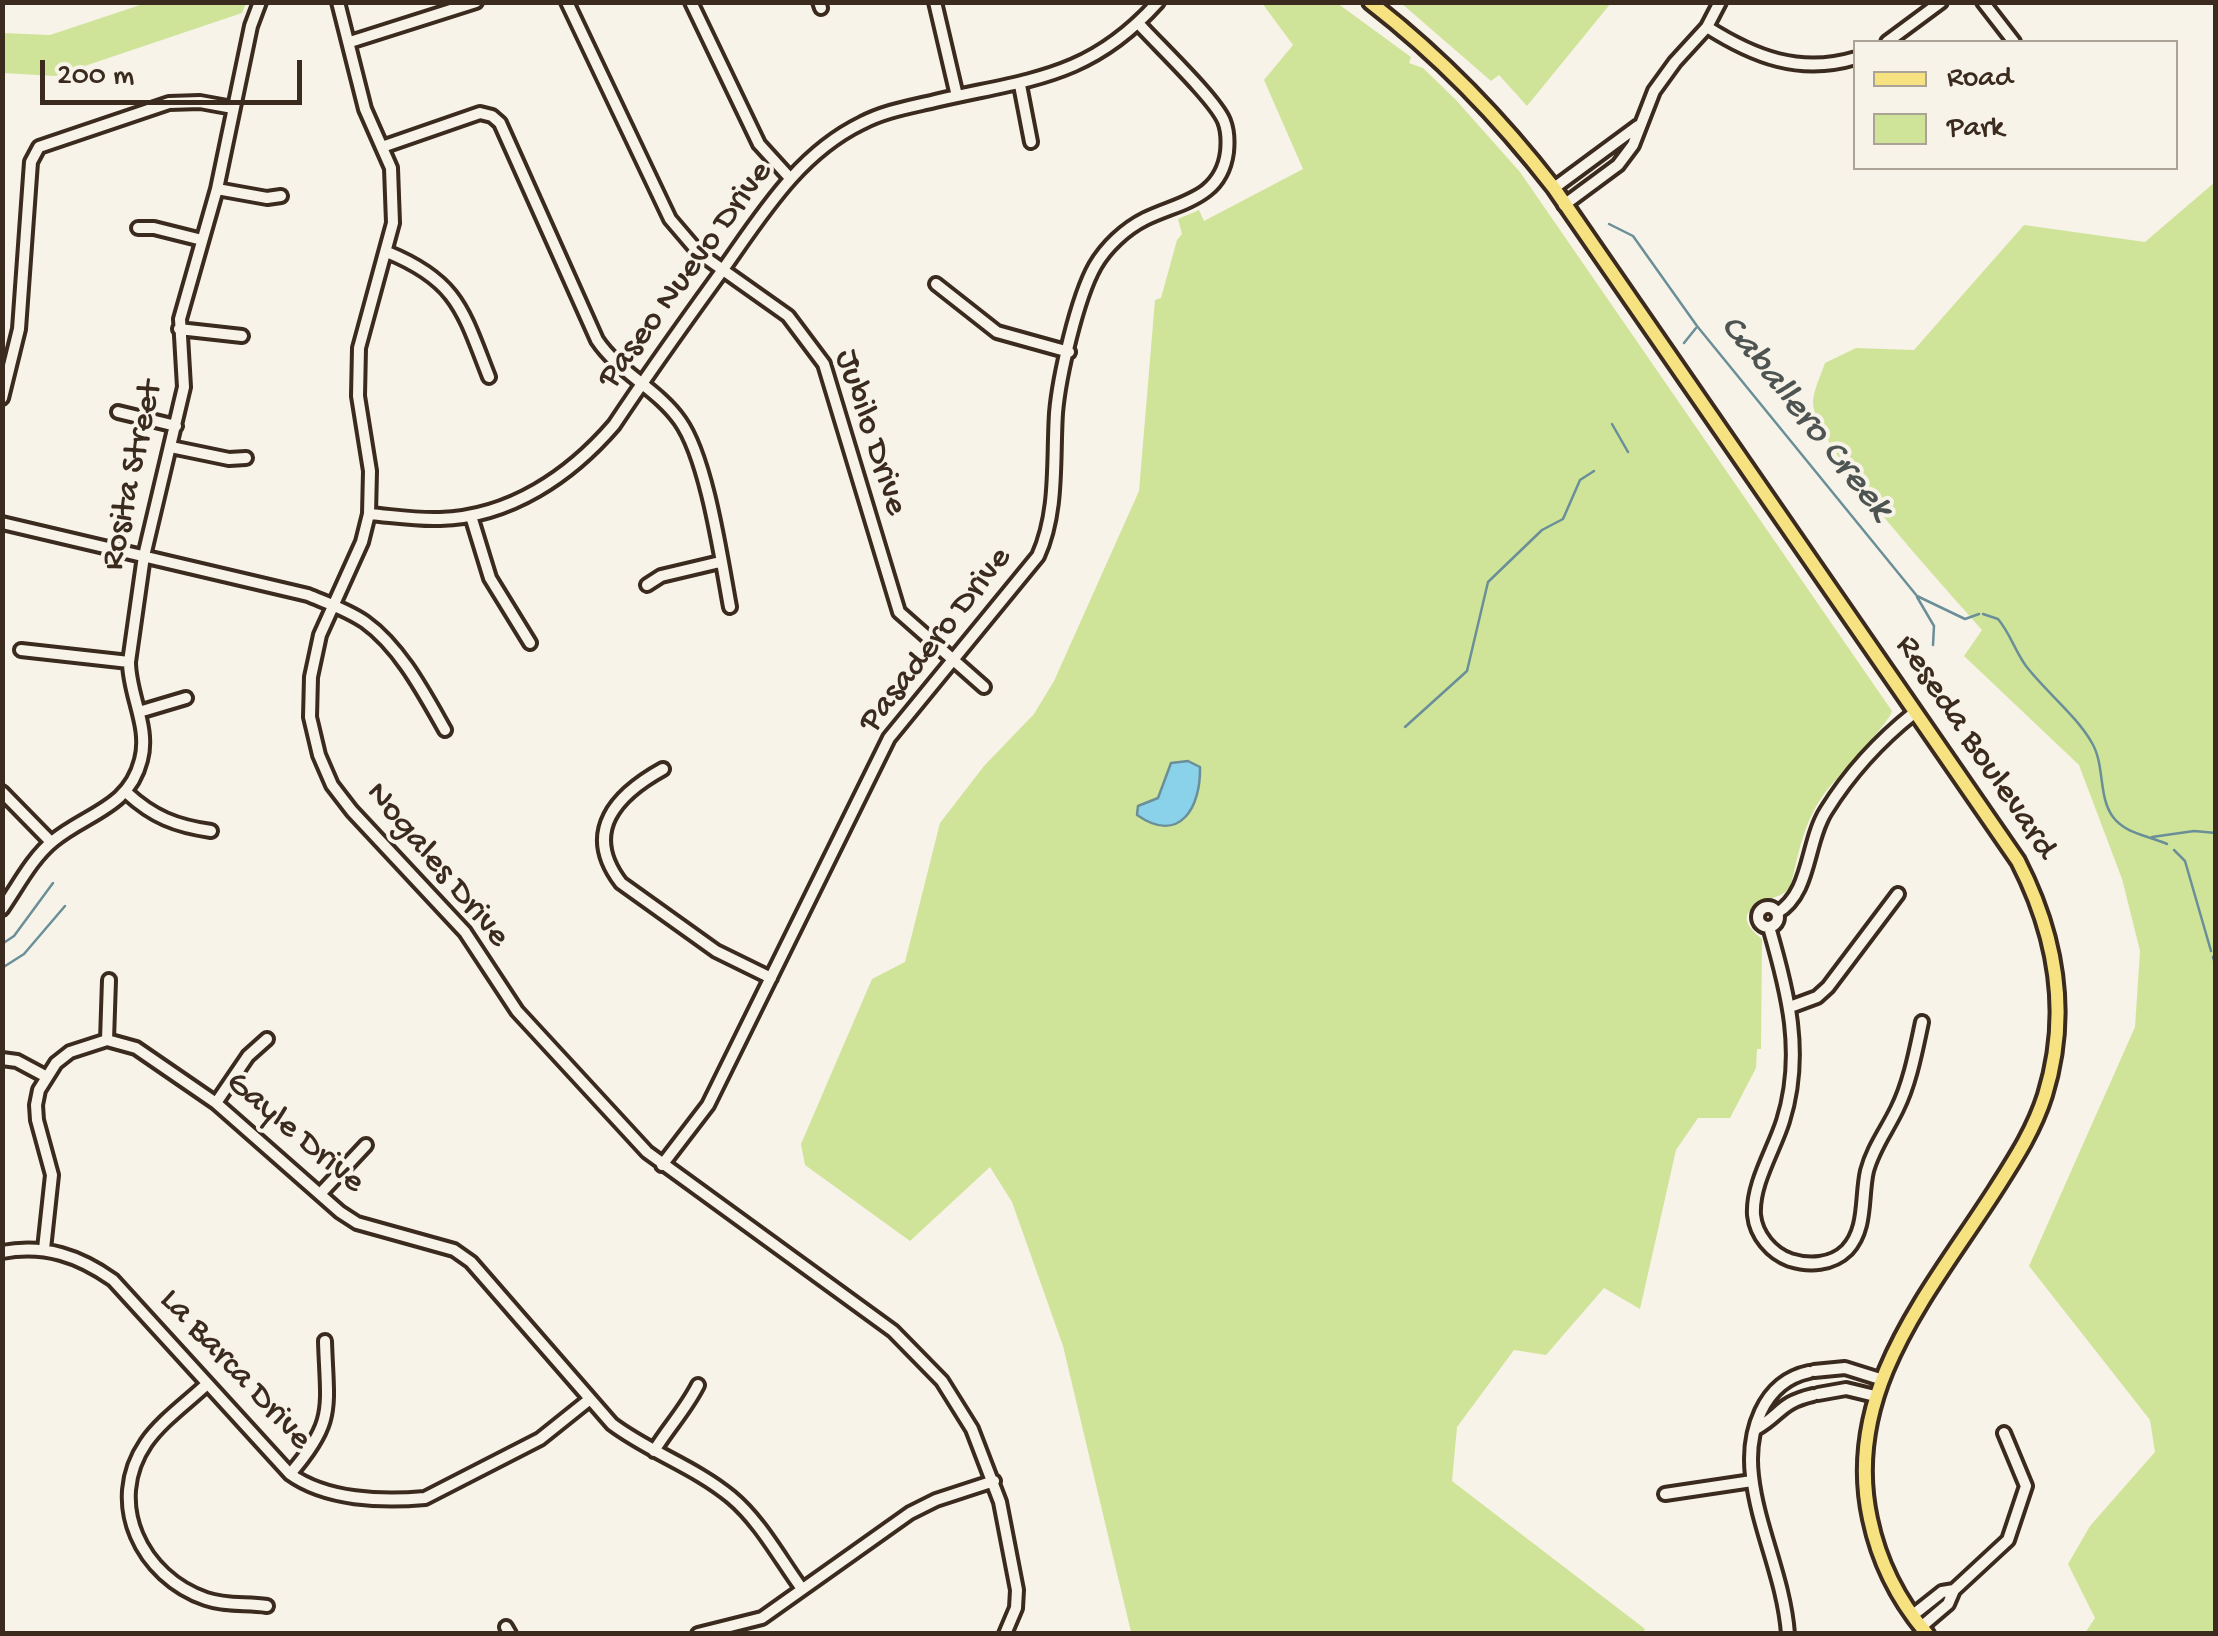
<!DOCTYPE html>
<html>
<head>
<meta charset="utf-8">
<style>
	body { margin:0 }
	#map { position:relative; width:2218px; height:1636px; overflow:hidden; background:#f7f3e8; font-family:"Gochi Hand",sans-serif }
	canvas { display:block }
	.frame { position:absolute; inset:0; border:5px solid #3b2a1e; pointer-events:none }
	.legend { position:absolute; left:1853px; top:40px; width:325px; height:130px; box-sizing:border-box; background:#f7f3e8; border:2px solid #aca397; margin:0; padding:12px 18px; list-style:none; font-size:30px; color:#3b2a1e }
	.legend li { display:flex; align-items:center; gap:20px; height:50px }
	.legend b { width:50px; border:2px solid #aca397 }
	.scale { position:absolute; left:40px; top:60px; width:262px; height:45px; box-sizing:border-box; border:5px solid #3b2a1e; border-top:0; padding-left:12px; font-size:30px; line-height:35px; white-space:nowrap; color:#3b2a1e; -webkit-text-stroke:8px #f7f3e8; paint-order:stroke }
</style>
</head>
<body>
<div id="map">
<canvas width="2218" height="1636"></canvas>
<div class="frame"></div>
<ul class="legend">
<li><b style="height:12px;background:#f7e281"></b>Road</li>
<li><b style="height:28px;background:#cfe499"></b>Park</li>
</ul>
<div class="scale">200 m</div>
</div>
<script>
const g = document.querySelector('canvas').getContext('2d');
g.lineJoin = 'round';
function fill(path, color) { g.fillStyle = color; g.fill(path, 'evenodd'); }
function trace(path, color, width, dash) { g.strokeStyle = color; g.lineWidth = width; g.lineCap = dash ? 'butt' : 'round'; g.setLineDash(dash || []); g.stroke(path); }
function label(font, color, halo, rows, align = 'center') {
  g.font = font + ' "Gochi Hand",sans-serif'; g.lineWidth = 8; g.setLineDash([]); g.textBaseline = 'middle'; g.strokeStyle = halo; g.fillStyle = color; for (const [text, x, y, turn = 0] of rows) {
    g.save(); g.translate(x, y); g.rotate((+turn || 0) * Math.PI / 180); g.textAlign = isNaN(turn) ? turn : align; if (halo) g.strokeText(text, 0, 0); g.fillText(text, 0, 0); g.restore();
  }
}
fill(new Path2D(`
	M149,2L246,3L242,13L55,76L3,73V33L50,35Z
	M1262,3H1337L1411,57L1409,63L1423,68L1456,100L1520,172L1892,711C1891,721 1835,779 1824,794C1803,823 1798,856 1790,889C1774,903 1721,906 1762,939L1761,1049H1757L1756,1068L1730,1118H1698L1676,1150L1640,1309L1604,1288L1546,1355L1514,1350L1457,1427L1452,1481L1645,1629L1643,1633L1131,1632L1063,1346L1012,1202L990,1167L910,1241L805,1165L801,1144L872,979L905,962L940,823L984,766L1034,714L1054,681L1139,491L1155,300L1161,298L1177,240L1182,234L1178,219L1199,210L1204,221L1303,169L1264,80L1293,45Z
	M1401,3H1611L1527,106L1499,75L1491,81Z
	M2215,182V1633H2085L2095,1618L2068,1564L2090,1526L2155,1452L2150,1420L2029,1266L2135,1027L2140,951L2122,879L2079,765L1964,656L1982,630C1949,591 1811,445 1813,401C1814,389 1821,375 1825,363L1856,348L1914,350L2024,225L2145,242Z`), '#cfe499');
const water = new Path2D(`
	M1188,761L1200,767C1201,807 1180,845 1137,815L1138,806L1158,798L1171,763Z`);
fill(water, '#89d2ea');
trace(water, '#6a8f98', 2.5);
trace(new Path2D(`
	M1609,224L1633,236L1697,326L1917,596L1965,619L1979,614
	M1684,343L1696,328
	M1612,424L1628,452
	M1917,597L1934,626L1933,645
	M1983,614L1998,619C2010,633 2015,651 2026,666C2046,692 2076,715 2092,743C2105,765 2098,797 2113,817C2127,835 2148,835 2167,844
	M1405,727L1467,671L1488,582L1542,530L1563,519L1580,480L1594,471
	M2152,837L2194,831L2216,833
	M2174,850L2185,861L2211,951
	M2,944L14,936L53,883
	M2213,957L2216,966
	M2,968L24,954L65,906`), '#6a8f98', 2.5);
const minor = new Path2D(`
	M338,2L365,109L391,168L393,223L359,348L358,396L370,471L369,514L362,542L320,635L311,677L310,717L319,755L332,785L352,811L465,932L517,1011L647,1152L893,1331L942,1381L972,1429L1000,1502L1017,1590L1016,1608L1005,1634
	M567,2L670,219L699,253L788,316L824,364L899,612L984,687
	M691,2L759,144L789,177
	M819,2L821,8
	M935,2L957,96
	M1983,2L2014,42
	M1707,27C1754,57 1800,75 1856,58
	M350,42L476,2
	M1887,42L1941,2
	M1020,85L1031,142
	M382,147L480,113L492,116L500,123L597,340C619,373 658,389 680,421C707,459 721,559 730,607
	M1554,188L1638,126
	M217,189L267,198L281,196
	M1564,205L1618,165L1633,145L1654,91L1675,62L1707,27L1720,2
	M138,228H154L202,240
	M387,252C458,281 463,311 489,377
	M936,284L997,332L1069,352
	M179,329L242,336
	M2,398L19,329L31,162L39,147L169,103L200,102L233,108
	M118,412L176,426
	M171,447L229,459L246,458
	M369,514C393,516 416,520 440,519C510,517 570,476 614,425C646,377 680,329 714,282C757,223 794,156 862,123C885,111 910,107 935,101C1029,79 1089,79 1158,2
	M471,516L490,578L530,643
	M2,523L308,595C327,603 348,610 365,622C400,647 424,693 445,730
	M647,585L661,576L720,562
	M21,650L129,662
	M139,712L186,698
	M663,769C616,795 582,832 621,883L716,951L771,978
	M2,792L51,842
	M127,793C153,817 176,826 211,831
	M1758 917a10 10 0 1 1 20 0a10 10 0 1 1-20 0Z
	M2,909C18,886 32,858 53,841C87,813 129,808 141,760C150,727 129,695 129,662L144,556L184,387L180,319L217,189L251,26L260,2
	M1777,913C1811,893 1806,843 1826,811C1849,774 1880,740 1914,713
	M1769,927C1788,992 1804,1054 1783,1121C1774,1150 1752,1184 1754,1215C1756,1235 1771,1253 1790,1260C1809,1266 1832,1265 1847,1250C1867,1229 1861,1197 1867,1171C1873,1148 1887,1130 1897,1109C1910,1083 1916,1050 1922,1022
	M1790,1007L1817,997L1828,987L1898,894
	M107,1040L109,980
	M2,1059L17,1061L45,1076
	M216,1103L248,1056L267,1039
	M662,1165L708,1105L889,738L1038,556C1058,512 1053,461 1056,413C1059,377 1077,298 1095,266C1106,247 1125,229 1145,219C1180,202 1221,199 1227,152C1228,142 1228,131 1224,121C1215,99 1158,45 1139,24
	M320,1194L366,1145
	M44,1249L52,1175L37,1120L36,1105L39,1090L56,1063L70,1052L107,1040L136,1048L216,1103L340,1212L357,1223L454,1250L471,1262L612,1424C649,1452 695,1467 731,1497C760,1521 780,1559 802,1589
	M2,1252C45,1244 79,1256 113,1280L290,1474C326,1500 382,1502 425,1498L540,1439L590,1399
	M1814,1371L1845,1368L1880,1379
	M207,1384C188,1402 161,1421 146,1443C105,1503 142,1577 206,1599C226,1606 246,1603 267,1606
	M1818,1394L1846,1389L1875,1396
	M1756,1429C1782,1414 1779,1403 1813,1395
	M654,1451C668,1428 686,1409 698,1385
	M290,1474C336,1421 327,1408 325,1341
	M1665,1494L1752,1481
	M1954,1590L2008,1540L2026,1486L2004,1433
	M1913,1615L1942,1592L1954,1590L1948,1604L1921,1627
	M506,1627L510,1634
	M698,1634L762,1618L910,1513L936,1500L994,1481
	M1788,1634C1784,1579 1758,1529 1752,1476C1747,1433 1762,1382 1809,1372`);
const major = new Path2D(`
	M1370,2C1441,57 1499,117 1554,188L2018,861C2056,935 2070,1014 2045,1095C2034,1130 2015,1159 1996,1189C1931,1291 1842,1390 1870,1519C1879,1562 1898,1600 1927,1634`);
trace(minor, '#3b2a1e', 18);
trace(major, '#3b2a1e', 20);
trace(minor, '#f7f3e8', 10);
trace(major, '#f7e281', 12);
label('35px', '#3b2a1e', '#f7f3e8', [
	["Paseo Nuevo Drive",687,276,-54],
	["Jubilo Drive",869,433,72],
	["Rosita Street",134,476,-78],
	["Pasadero Drive",937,641,-52],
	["Reseda Boulevard",1974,748,56],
	["Nogales Drive",436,866,50],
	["Gayle Drive",294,1134,40],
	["La Barca Drive",234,1371,47]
]);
label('italic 38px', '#4e5451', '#f7f3e8', [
	["Caballero Creek",1804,419,51]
]);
</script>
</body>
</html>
